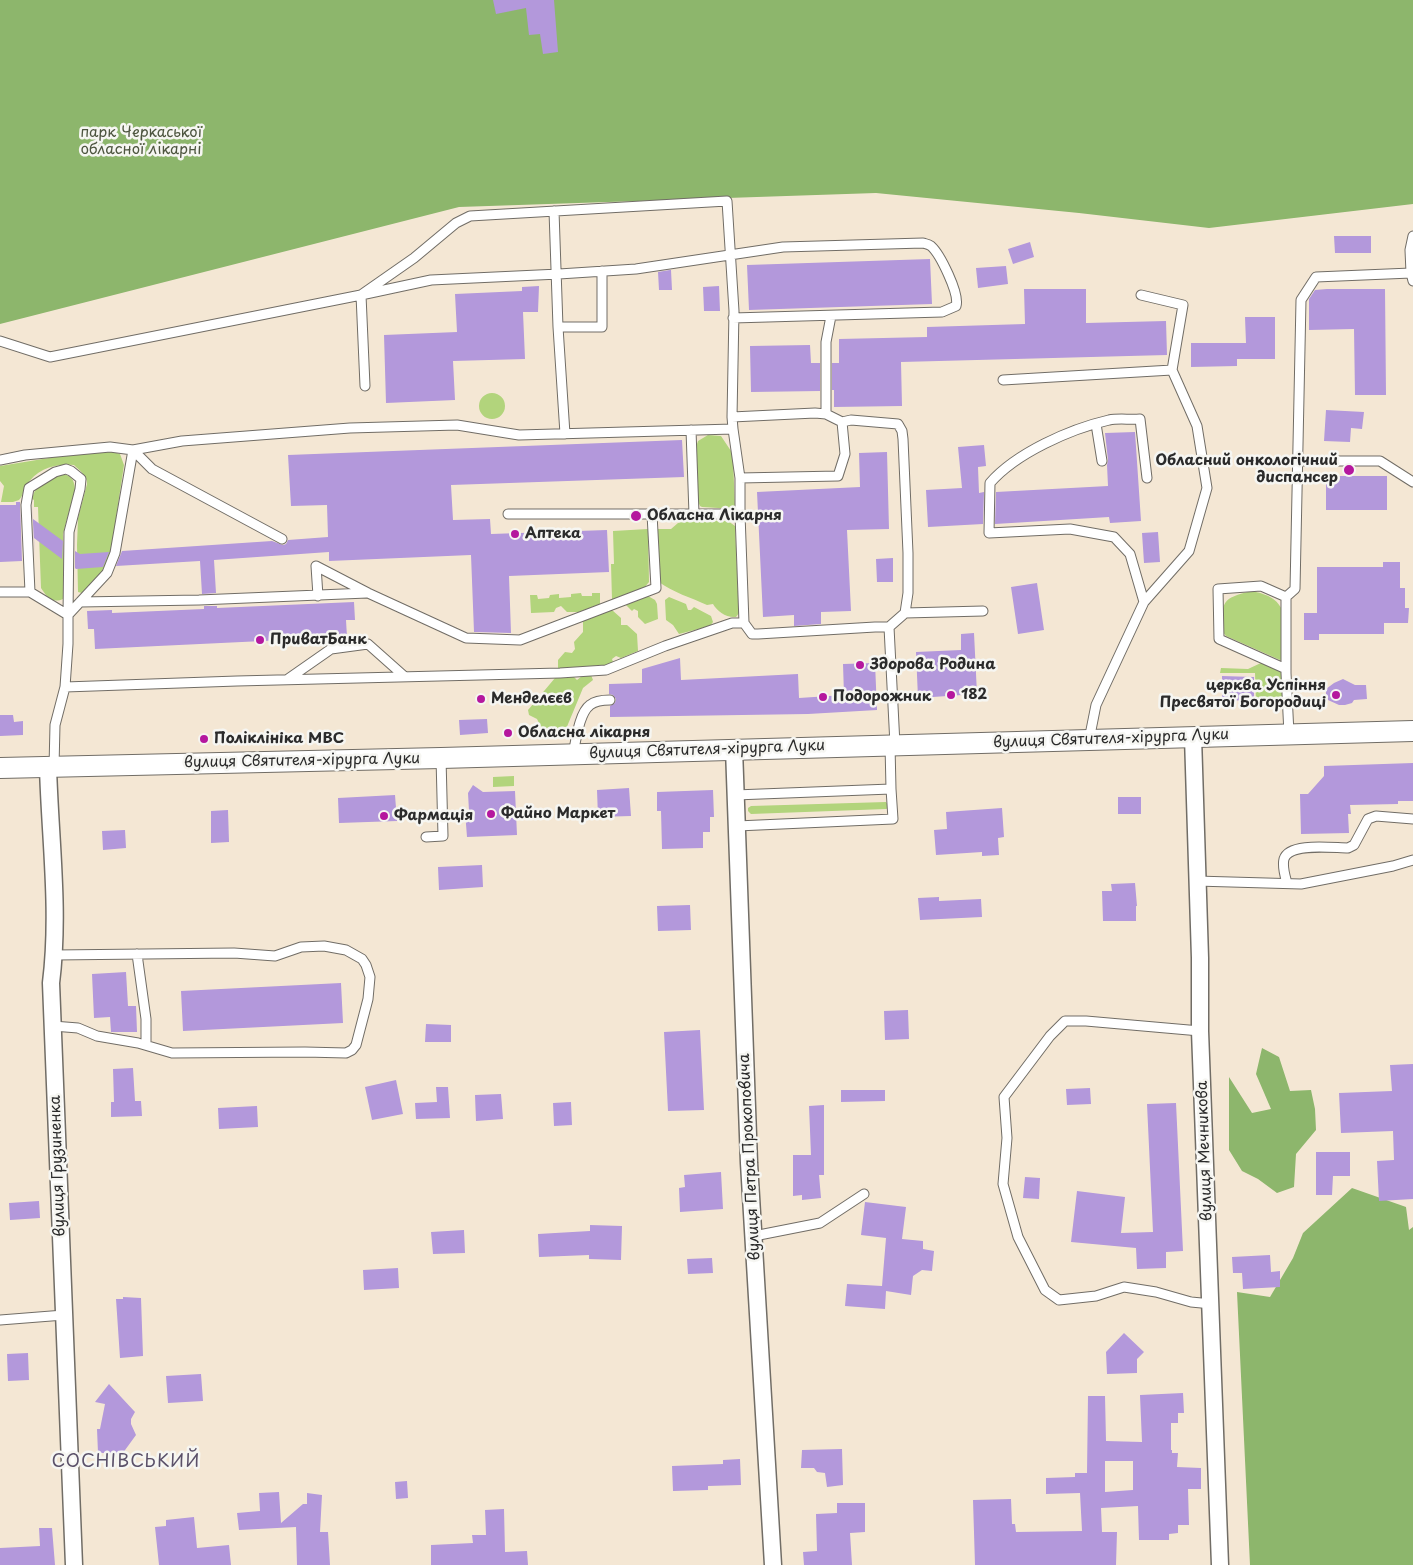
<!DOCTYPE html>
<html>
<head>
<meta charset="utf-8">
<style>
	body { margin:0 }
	canvas { display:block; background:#f4e7d4 }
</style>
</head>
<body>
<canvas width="1413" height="1565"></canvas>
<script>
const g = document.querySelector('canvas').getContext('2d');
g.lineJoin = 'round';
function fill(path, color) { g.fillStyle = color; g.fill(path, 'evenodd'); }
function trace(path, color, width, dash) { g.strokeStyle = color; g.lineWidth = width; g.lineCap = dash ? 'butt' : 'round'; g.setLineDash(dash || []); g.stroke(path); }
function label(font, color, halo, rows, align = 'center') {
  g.font = font + ' "Playpen Sans",sans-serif'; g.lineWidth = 5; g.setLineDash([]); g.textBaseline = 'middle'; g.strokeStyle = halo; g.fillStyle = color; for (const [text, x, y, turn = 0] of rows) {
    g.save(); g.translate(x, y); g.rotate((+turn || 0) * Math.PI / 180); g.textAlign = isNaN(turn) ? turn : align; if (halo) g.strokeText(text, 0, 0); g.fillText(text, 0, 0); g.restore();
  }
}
fill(new Path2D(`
	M479 406a13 13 0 1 1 26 0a13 13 0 1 1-26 0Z
	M708,435L721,436L731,451L733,458L735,509L702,507L700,506L697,499L696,447L698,441Z
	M109,451L120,454L124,465L112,545L105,569L82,593L78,592L77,545L78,518L87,484C87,475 80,471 74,465C55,463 36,469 26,486C23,491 23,496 19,500L13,502H1L4,486L0,481V466L61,456Z
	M61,474C71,475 74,479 75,489L63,534L64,597L63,599C52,604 46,596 41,588L38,507H34V500L32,499C36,483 46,480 61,474Z
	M685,520L728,521L735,526L739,613L736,617C726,618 717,611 713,604L707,605C692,598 672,592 659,582L658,529H671L678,523Z
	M648,529L649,582L644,588L612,600L611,564H614L613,531Z
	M1252,591C1265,594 1279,598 1283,613V659L1280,660L1226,636L1222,631C1222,602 1221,598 1252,591Z
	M581,593L582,596H592V593H600V604L579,612H567L561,606L556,608L554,612L531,613L530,595H537L538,599L549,598L550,595L559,594V598L571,597V594Z
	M648,596L655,600L657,604L658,619L645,624L638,617V611L634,609L632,611L626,605Z
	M669,597L686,604L688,610H691L694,607L711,616L713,622L710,626L679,634L673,625L666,620L665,600Z
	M612,610L621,618V625H627L637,634L638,651L621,658L616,656L612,659L613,662L606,665L558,669V660L565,652L572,653L575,649L574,642L583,632V621Z
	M1263,662L1283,673V707H1261L1262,702H1256L1255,673H1220L1221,668L1248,669Z
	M591,675L593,680L583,688L566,729L546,730V728L542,729L537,719L529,715L528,710L555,678L573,676L577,680L582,676Z
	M514,776V786L493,787V777Z
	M886,802L890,808L886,809L751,814L748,811V808L751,806Z`), '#b2d47c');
fill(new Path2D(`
	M0,0H1413V204L1209,228L1079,213L876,193L459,207L0,324Z
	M1262,1048L1279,1057L1290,1091L1311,1090L1315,1109L1316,1130L1296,1154L1294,1187L1277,1193L1258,1179L1242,1171L1229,1150V1077L1252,1113L1271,1109L1256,1074Z
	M1352,1188L1406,1207L1409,1230L1413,1227V1565H1250L1237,1292L1270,1297L1293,1258L1303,1233Z`), '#8db66c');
fill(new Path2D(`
	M493,0H554L558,52L543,54L540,34L529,35L526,8L496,14Z
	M1334,236H1371V253H1335Z
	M1030,242L1034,257L1013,264L1008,249Z
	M930,259L932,304L749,310L747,265Z
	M1006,266L1008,284L978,288L976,268Z
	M670,270H671L672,290H659L658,272Z
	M539,286L538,312H523L525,359L453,361L455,400L386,403L384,335L457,332L455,294L522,291V287Z
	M719,286L720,311H704L703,287Z
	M1024,289H1086V323L1166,321L1167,355L901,362L902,406L834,407V390H832V363H839V339L927,337V327L1025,324Z
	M1327,289H1385L1386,395H1355L1354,329L1309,330V299L1315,290Z
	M1245,317H1275V359H1237V366L1191,367V343H1246Z
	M810,345L811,363H820V391L751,392L750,346Z
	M1326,410L1364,412L1362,429L1351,428L1350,442L1324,441Z
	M1135,432L1141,521L1110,523L1109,517L995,524L996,492L1108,486L1107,465L1108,460L1105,433Z
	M682,440L684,477L451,485L453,520L490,519L491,534L607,530L609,572L509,576L511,633L474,632L471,555L329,561V552L214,560L216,593L202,594L200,561L116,566L122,551L272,541L283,545L286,544L288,540L328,537L327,505L291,506L288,455Z
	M984,445L986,466L978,467L979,493L984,492L983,524L928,527L926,490L962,488L958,447Z
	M887,452L889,529L847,530L851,611L821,612V624L794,626V615L763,617L757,492L860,487L859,453Z
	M1326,476H1387V510H1326Z
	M16,502H20L22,561L0,562V505H16Z
	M32,504L33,519L63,541L62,559L34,538L35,561Z
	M1158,532L1160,562L1144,563L1142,533Z
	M75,551L80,554L109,552L103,567L76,569L75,568Z
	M893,558V582H877L876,559Z
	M1383,562H1400V588H1405V608H1409L1408,623H1384V634H1319V640H1304V613H1317V567H1383Z
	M1037,583L1044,630L1018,634L1011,587Z
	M354,602L355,620H346L347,637L95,649L94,629H88L87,611L112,610V613L204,609V606H217V608Z
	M974,633L977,694L918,698L916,652L961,650V634Z
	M680,658L681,680L798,674L799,698L844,695L843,664L875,663L877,710L808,714L610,717V706L615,703L616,699L613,695L609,694V684L642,683V669Z
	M1222,676L1254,677V701L1222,700Z
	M1343,679L1355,685H1366L1367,699L1354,700L1352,703L1345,705H1339L1328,700L1326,695V689L1334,683Z
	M0,715H13L14,722L23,721V735L0,736Z
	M487,719L488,733L460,735L459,720Z
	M1413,763V801H1398V804L1350,805L1351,814H1348L1349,833L1301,834L1300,794H1308L1324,776V766Z
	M473,785L483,792L515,791L517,835L467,837L465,811H469L468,793Z
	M629,788L631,816L598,817L597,790Z
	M713,790L714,817H710V832H703V848L662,849L661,811H657V792Z
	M395,795L397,821L339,823L338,798Z
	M1118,797H1141V814H1118Z
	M1002,808L1004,837L998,838L999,855L982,856V852L936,855L934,830L947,829L946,812Z
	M228,810L229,842L211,843V811Z
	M125,830L126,848L103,850L102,831Z
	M482,865L483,887L439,890L438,867Z
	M1135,883L1137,906H1136V921H1103L1102,891H1112L1111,884Z
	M939,897V901L981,899L982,917L920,920L918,898Z
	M690,905L691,930L658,931L657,906Z
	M126,972L128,1006H136L137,1032H111L110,1017L94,1018L92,974Z
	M341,983L343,1023L183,1031L181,991Z
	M908,1010L909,1039L885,1040L884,1011Z
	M426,1024L451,1025V1042H425Z
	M700,1030L704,1110L668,1111L664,1032Z
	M1413,1064V1199L1379,1201L1377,1161L1394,1160L1393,1131L1341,1133L1339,1093L1392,1091L1390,1065Z
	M133,1068L135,1101H141L142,1116L111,1117V1102H114L113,1069Z
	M396,1080L403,1114L372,1120L365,1087Z
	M436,1087H448L450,1118L416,1119L415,1103L437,1102Z
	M1090,1088L1091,1104L1067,1105L1066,1089Z
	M841,1090H885V1101L841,1102Z
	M501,1094L503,1119L476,1121L475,1095Z
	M571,1102L572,1125L554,1126L553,1103Z
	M1176,1103L1183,1251L1166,1252V1268L1137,1269L1136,1248L1071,1242L1077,1191L1125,1197L1121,1233L1153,1232L1147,1104Z
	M824,1105V1175H819L821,1198L802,1200V1195L793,1196V1155H811L809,1106Z
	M257,1106L258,1127L219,1129L218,1108Z
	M1316,1152H1350V1176H1333L1332,1195H1316Z
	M721,1172L723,1209L680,1212L679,1188L685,1187L684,1175Z
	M1025,1177L1040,1178L1039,1199L1023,1198Z
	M39,1201L40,1218L10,1220L9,1203Z
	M865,1202L906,1207L902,1239L923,1241V1249L934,1251L932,1271L922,1270L913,1276L911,1295L886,1291L885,1309L845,1306L847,1284L882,1286L886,1238L861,1235Z
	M590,1225L622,1226L621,1260L589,1259V1255L539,1257L538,1234L590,1231Z
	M464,1230L465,1253L433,1254L431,1232Z
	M1270,1255L1271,1272L1280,1271V1287L1243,1289L1242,1273H1233L1232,1257Z
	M712,1258L713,1273L688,1274L687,1259Z
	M398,1268L399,1288L364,1290L363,1270Z
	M123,1297L141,1298L143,1356L120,1358L116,1299H123Z
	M1124,1333L1144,1352L1137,1359V1373L1107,1374L1106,1352Z
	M28,1353L29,1380L8,1381L7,1354Z
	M201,1374L203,1401L168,1403L166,1376Z
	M109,1384L135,1412L131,1419V1424L136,1435L120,1457L115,1453H98L97,1429H100L105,1404L95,1402Z
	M1183,1393L1184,1413H1178V1423H1171V1450H1172V1453H1178L1177,1467L1201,1468V1489H1188L1189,1525H1178V1533L1169,1534V1540H1139L1138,1506L1101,1508L1102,1532H1117L1116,1565H975L973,1500L1011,1499L1012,1524H1015L1016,1532L1082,1531L1080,1493L1046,1494V1478L1075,1477V1473H1087L1088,1396H1105L1106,1441L1142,1442L1140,1395ZM1105,1461H1133V1490L1105,1492Z
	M842,1449L843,1485L827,1487L825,1473L817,1472L814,1468H801L802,1450Z
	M740,1459L741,1485L708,1486V1490L673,1491L672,1466L723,1464V1460Z
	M407,1481L408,1498L396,1499L395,1482Z
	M279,1492L281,1523L303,1504H307V1493L322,1495L320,1532H328L330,1565H297L296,1527L239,1530L237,1513L260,1511L259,1493Z
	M837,1503H865V1532L850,1533L852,1565H804L803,1552L817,1551L816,1514L837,1513Z
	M504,1509L505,1552L527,1551L528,1565H431V1545L473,1543L472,1535H486L485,1510Z
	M194,1517L197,1548L229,1545L231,1565H159L155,1527L166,1526V1520Z
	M39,1528H52L55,1565H0V1548L40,1546Z`), '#b398db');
const service = new Path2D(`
	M554,211L558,327H602V271
	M1411,273L1410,250L1413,236
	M1141,295L1183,305L1172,370
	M558,327L565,434
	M0,341L50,357L361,295L414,258L456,223L470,216L727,201L734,311L732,417L733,429
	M1003,380L1172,370L1197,426L1207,488L1189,551L1144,602L1096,705L1089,740
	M365,386L361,295L431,280L559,274L636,269L783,247L923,243C926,244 928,244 931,246C940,254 960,294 956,306L942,312L733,318
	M826,414V342L831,316
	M732,417L815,413L826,414L842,422
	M1096,424L1102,461
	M691,430L694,514
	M0,460L25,455L110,447L133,450L152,469L282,539
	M1298,461H1380L1413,482
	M66,469L71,471L81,479L80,489L69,532L68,615L30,592L26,505L29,488L55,472Z
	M740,478L838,476L845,454L842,422L851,420L898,424L902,431L903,439L908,553V593L905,613L889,627H875L758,634H752L744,623L740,514
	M316,566L368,593L466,638L520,640L656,588L652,514
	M316,566L318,596
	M0,592H30
	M1286,597L1295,589L1301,300L1316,277L1411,273L1413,281
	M80,602L199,600L367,593
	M1144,602L1130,554L1114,537L1070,529L989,533L990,483C1016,453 1070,429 1109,420C1119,418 1130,420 1140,419L1147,478
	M905,613L983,611
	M889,627L895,745
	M1286,669L1219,639L1218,589L1261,586L1286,597V673L1289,734
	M288,679L331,649L368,644L404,676
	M65,687L237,681L560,673L606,670L665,646L732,623H744
	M573,754C576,741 579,713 590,705C595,701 603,700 610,700
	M54,767L55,725L65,687L68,644V615L107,573L115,553L133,450L182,441L350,428L457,425L519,435L733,429L740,478V514H508
	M735,795L891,789L890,745
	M737,826L893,819L891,789
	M426,837L443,836L441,758
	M1196,881L1301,884L1393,866L1413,860
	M1287,883C1285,876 1282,867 1284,859C1289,842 1333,848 1348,848L1354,845L1368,819L1376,816L1413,819
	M137,954L146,1019V1045
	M53,1026L78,1028L97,1036L138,1043L172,1053L305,1052L346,1053L352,1050L356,1045L368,999L370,977L366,965L362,959L346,950L324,946L301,947L275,956L234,953L55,955
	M1200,1031L1086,1021H1065L1050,1036L1004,1097L1007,1138L1003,1184L1018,1237L1045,1290L1059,1300L1096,1296L1124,1287L1156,1292L1191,1302L1212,1304
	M754,1236L820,1223L864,1194
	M0,1320L64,1315`);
const minor = new Path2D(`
	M1193,737L1200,958V1031L1220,1565
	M734,749L749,1163L773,1565
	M48,767C50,839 60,911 51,983L74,1565`);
const tertiary = new Path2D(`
	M0,768L441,758L1413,731`);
trace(service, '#716d66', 11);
trace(minor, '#716d66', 19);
trace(tertiary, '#716d66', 22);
trace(service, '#fff', 9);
trace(minor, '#fff', 16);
trace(tertiary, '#fff', 20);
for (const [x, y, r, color] of [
	[1349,470,6,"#b5179e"],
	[636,516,6,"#b5179e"],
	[515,534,5,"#b5179e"],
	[260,640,5,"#b5179e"],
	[860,665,5,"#b5179e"],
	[951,695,5,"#b5179e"],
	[1336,695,5,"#b5179e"],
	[823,697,5,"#b5179e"],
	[481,699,5,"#b5179e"],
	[508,733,5,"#b5179e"],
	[204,739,5,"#b5179e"],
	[491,814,5,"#b5179e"],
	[384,816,5,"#b5179e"]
]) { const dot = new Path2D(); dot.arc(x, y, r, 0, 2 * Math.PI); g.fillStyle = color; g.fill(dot); trace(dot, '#f6f6f2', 2); }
label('15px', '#4d553f', '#f6f6f2', [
	["парк Черкаської",141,133],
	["обласної лікарні",141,150]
]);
label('bold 15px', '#2b2b2b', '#f6f6f2', [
	["Обласний онкологічний",1338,461,"right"],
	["диспансер",1338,478,"right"],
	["Обласна Лікарня",647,516],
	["Аптека",525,534],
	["ПриватБанк",270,640],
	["Здорова Родина",870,665],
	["церква Успіння",1326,686,"right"],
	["Пресвятої Богородиці",1326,703,"right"],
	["182",961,695],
	["Подорожник",833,697],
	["Менделєєв",491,699],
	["Обласна лікарня",518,733],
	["Поліклініка МВС",214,739],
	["Файно Маркет",501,814],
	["Фармація",394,816]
], 'left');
label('15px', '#2b2b2b', '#f6f6f2', [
	["вулиця Святителя-хірурга Луки",1111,739,-2],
	["вулиця Святителя-хірурга Луки",707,750,-2],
	["вулиця Святителя-хірурга Луки",302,761,-1],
	["вулиця Мечникова",1205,1151,-92],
	["вулиця Петра Прокоповича",750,1157,-93],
	["вулиця Грузиненка",58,1166,-92]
]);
g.letterSpacing = '1px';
label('18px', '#5b5169', '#f6f6f2', [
	["СОСНІВСЬКИЙ",126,1462]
]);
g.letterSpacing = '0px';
</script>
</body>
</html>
